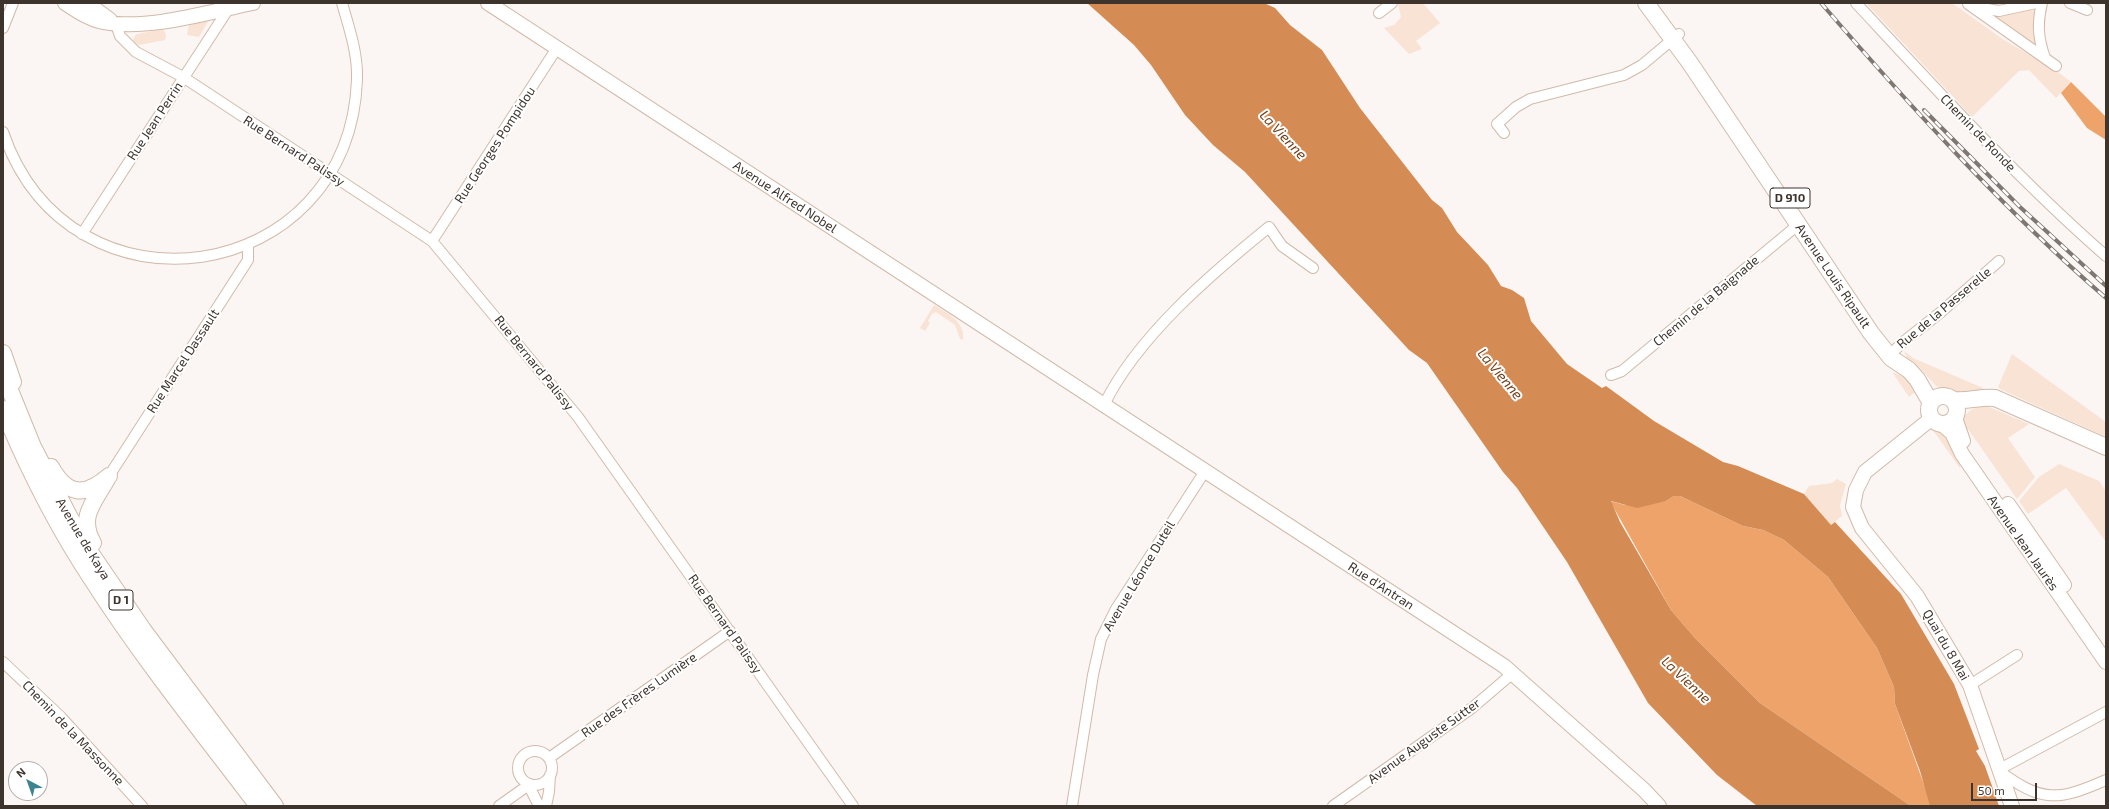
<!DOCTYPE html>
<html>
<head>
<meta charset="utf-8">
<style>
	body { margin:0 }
	#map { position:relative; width:2109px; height:809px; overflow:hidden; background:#fbf6f3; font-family:"Exo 2",sans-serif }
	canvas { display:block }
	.frame { position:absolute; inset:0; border:4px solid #3e342e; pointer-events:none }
	.north { position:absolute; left:8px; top:761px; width:40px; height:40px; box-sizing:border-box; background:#fff; border:1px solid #b2aeab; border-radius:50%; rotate:319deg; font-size:11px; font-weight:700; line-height:16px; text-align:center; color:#3e342e }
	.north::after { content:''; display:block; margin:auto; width:14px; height:18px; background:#3e8490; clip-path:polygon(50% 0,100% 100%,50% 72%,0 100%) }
	.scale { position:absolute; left:1971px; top:783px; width:66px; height:18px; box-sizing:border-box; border:2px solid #3e342e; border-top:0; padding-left:5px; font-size:12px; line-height:14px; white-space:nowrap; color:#3e342e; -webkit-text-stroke:3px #fff; paint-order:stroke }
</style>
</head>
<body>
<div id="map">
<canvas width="2109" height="809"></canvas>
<div class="frame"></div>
<div class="north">N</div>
<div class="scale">50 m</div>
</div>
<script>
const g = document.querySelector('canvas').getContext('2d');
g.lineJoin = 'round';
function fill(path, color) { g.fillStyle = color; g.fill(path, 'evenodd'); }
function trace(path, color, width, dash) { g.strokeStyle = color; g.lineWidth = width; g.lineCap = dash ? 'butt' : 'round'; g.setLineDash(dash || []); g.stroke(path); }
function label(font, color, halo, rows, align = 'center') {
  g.font = font + ' "Exo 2",sans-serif'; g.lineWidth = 4; g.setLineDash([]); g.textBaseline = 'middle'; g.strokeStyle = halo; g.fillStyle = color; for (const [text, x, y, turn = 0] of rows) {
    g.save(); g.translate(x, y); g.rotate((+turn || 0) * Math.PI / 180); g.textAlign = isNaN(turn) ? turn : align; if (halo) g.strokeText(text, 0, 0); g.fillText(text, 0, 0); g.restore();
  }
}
fill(new Path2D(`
	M1400,3H1423L1440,23L1416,41L1422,49L1409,54L1384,28L1394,25L1401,17L1398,4Z
	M1866,3H1952L2004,40L2054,69L2071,82L2056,98L2029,70L2019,71L1972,117Z
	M2029,9H2033L2035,13L2034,23L2035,43L2033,44L1995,17Z
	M208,21L199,37L187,35L189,24Z
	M163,29L166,34L165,40L139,45L133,41L134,37L137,34Z
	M934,305C947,313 966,322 963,340L960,339L955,325L936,312L932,314L928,321L930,323L925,331L920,328Z
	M1904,351L1913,358L1983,388V390L1960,394L1936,386L1919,367L1907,358Z
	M2012,354L2106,422V437L2000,389L1998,387Z
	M1892,372L1905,377L1918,390L1909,397Z
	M1987,406L2029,424L2008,438L2035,477L2017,499L1968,429L1964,431C1961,414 1970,407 1987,406Z
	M1932,429L1947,436L1960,464V468Z
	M2059,464L2099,481L2106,491V542L2066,488L2028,514L2019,501L2039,477Z
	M1837,479L1846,484L1840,505L1842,516L1831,525L1804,494L1809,486L1832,483Z`), '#f9e3d4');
fill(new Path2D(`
	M2071,82L2106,117V140L2087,128L2061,93Z
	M1674,496H1680L1743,526L1763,530L1784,540L1828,577L1877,648L1894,687L1895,704L1931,804L1929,806H1911L1760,703L1694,637L1671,610L1610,501L1625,505L1666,501Z`), '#eea36b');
fill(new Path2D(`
	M1087,3H1264L1275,8L1290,25L1322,50L1360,108L1432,200L1442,208L1457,232L1488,265L1501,286L1512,290L1524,298L1531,321L1567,364L1602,388L1606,386L1654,421L1723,462L1738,466L1804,494L1831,525L1835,522L1901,594L1954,684L1979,749L1976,751L1985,766L1999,806H1930L1920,771L1895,704L1894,687L1877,648L1828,577L1784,540L1763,530L1743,526L1680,496H1674L1666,501L1637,508L1611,501L1620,522L1671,610L1694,637L1760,703L1911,806H1757L1717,775L1648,703L1567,562L1517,488L1503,472L1427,363L1409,350L1245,172L1213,145L1185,115L1151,65L1134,45Z`), '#d58c54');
const street = new Path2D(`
	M1856,3C1937,90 2016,177 2106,256
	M2042,3C2037,23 2038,38 2045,58
	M2070,3L2087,10
	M1968,4L2056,66
	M1976,7L1999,11L2036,3
	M1379,13L1392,3
	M116,24L120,36L136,52L183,77L432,241L578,417L853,806
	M3,28L13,3
	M3,132C70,328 349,286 357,80C358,53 349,28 342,3
	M1504,133L1497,124L1516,107L1530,99L1624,75L1642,65L1679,34
	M82,234L229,8
	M432,241L557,48
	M1889,356L1902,343L1941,312L1999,261
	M1611,375L1622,371L1799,224
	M1104,405C1137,337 1211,274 1269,227L1282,246L1313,268
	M109,476L248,260V244
	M3,662L61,717L142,806
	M1970,685L2017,655
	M2106,712L1998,770C2042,803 2058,801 2106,780
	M518 768a17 17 0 1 1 34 0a17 17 0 1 1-34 0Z
	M549,758L730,631
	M530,784L531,790L539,806
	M499,806L530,784
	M546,806L549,792L550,775
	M1072,806L1093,675L1101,639L1116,609L1205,471
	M1333,806L1472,708L1513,673`);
const secondary = new Path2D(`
	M65,3C77,11 89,19 103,22C148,31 208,12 253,3
	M87,3L110,20
	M488,3L1504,666L1644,790L1659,806
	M1932,418L1865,472L1856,490L1853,507L1862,528L1917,596L1970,685L2012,806
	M1955,418L1963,441
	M1942,424L1952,433L1962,454L2106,662
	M2008,504L2064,585`);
const primary = new Path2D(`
	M1646,3L1690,63L1871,333L1891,358L1909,370L1917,379L1931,403
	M3,353L13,382
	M3,373L33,447L69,516L90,552L144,631L275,806
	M1929 410a14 14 0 1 1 28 0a14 14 0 1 1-28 0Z
	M1953,400C1969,402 1981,396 1995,398L2106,447
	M3,409C28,469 57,527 93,581C143,659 202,732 258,806
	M51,467C67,496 85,497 109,476
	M93,543C78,517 94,502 107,479`);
trace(street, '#d1baa9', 12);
trace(secondary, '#d1baa9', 16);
trace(primary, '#d1baa9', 18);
trace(street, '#fff', 10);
trace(secondary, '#fff', 14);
trace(primary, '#fff', 16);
const rail = new Path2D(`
	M1821,3C1910,106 2003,209 2106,298
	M1924,110L2020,207L2106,286`);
trace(rail, '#7f7772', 4);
trace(rail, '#fff', 2.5, [8]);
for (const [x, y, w] of [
	[1790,198,40],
	[121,600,24]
]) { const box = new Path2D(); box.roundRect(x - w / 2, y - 10, w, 20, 3); g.fillStyle = '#fff'; g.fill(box); trace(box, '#3e342e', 1); }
label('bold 12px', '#3e342e', null, [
	["D 910",1790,198],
	["D 1",121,600]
]);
label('13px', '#3e342e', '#fff', [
	["Rue Jean Perrin",155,121,-57],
	["Chemin de Ronde",1978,133,46],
	["Rue Georges Pompidou",495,145,-57],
	["Rue Bernard Palissy",294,151,33],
	["Avenue Alfred Nobel",785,197,33],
	["Avenue Louis Ripault",1833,276,56],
	["Chemin de la Baignade",1706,301,-40],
	["Rue de la Passerelle",1944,308,-40],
	["Rue Marcel Dassault",183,361,-57],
	["Rue Bernard Palissy",534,363,51],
	["Avenue de Kaya",83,539,59],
	["Avenue Jean Jaurès",2023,543,55],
	["Avenue Léonce Duteil",1139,576,-59],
	["Rue d'Antran",1381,586,33],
	["Rue Bernard Palissy",725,624,55],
	["Quai du 8 Mai",1946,645,60],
	["Rue des Frères Lumière",639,695,-35],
	["Chemin de la Massonne",73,733,46],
	["Avenue Auguste Sutter",1424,741,-36]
]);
label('italic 14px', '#714018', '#fff', [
	["La Vienne",1283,135,47],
	["La Vienne",1500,374,50],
	["La Vienne",1686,680,43]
]);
</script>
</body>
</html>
